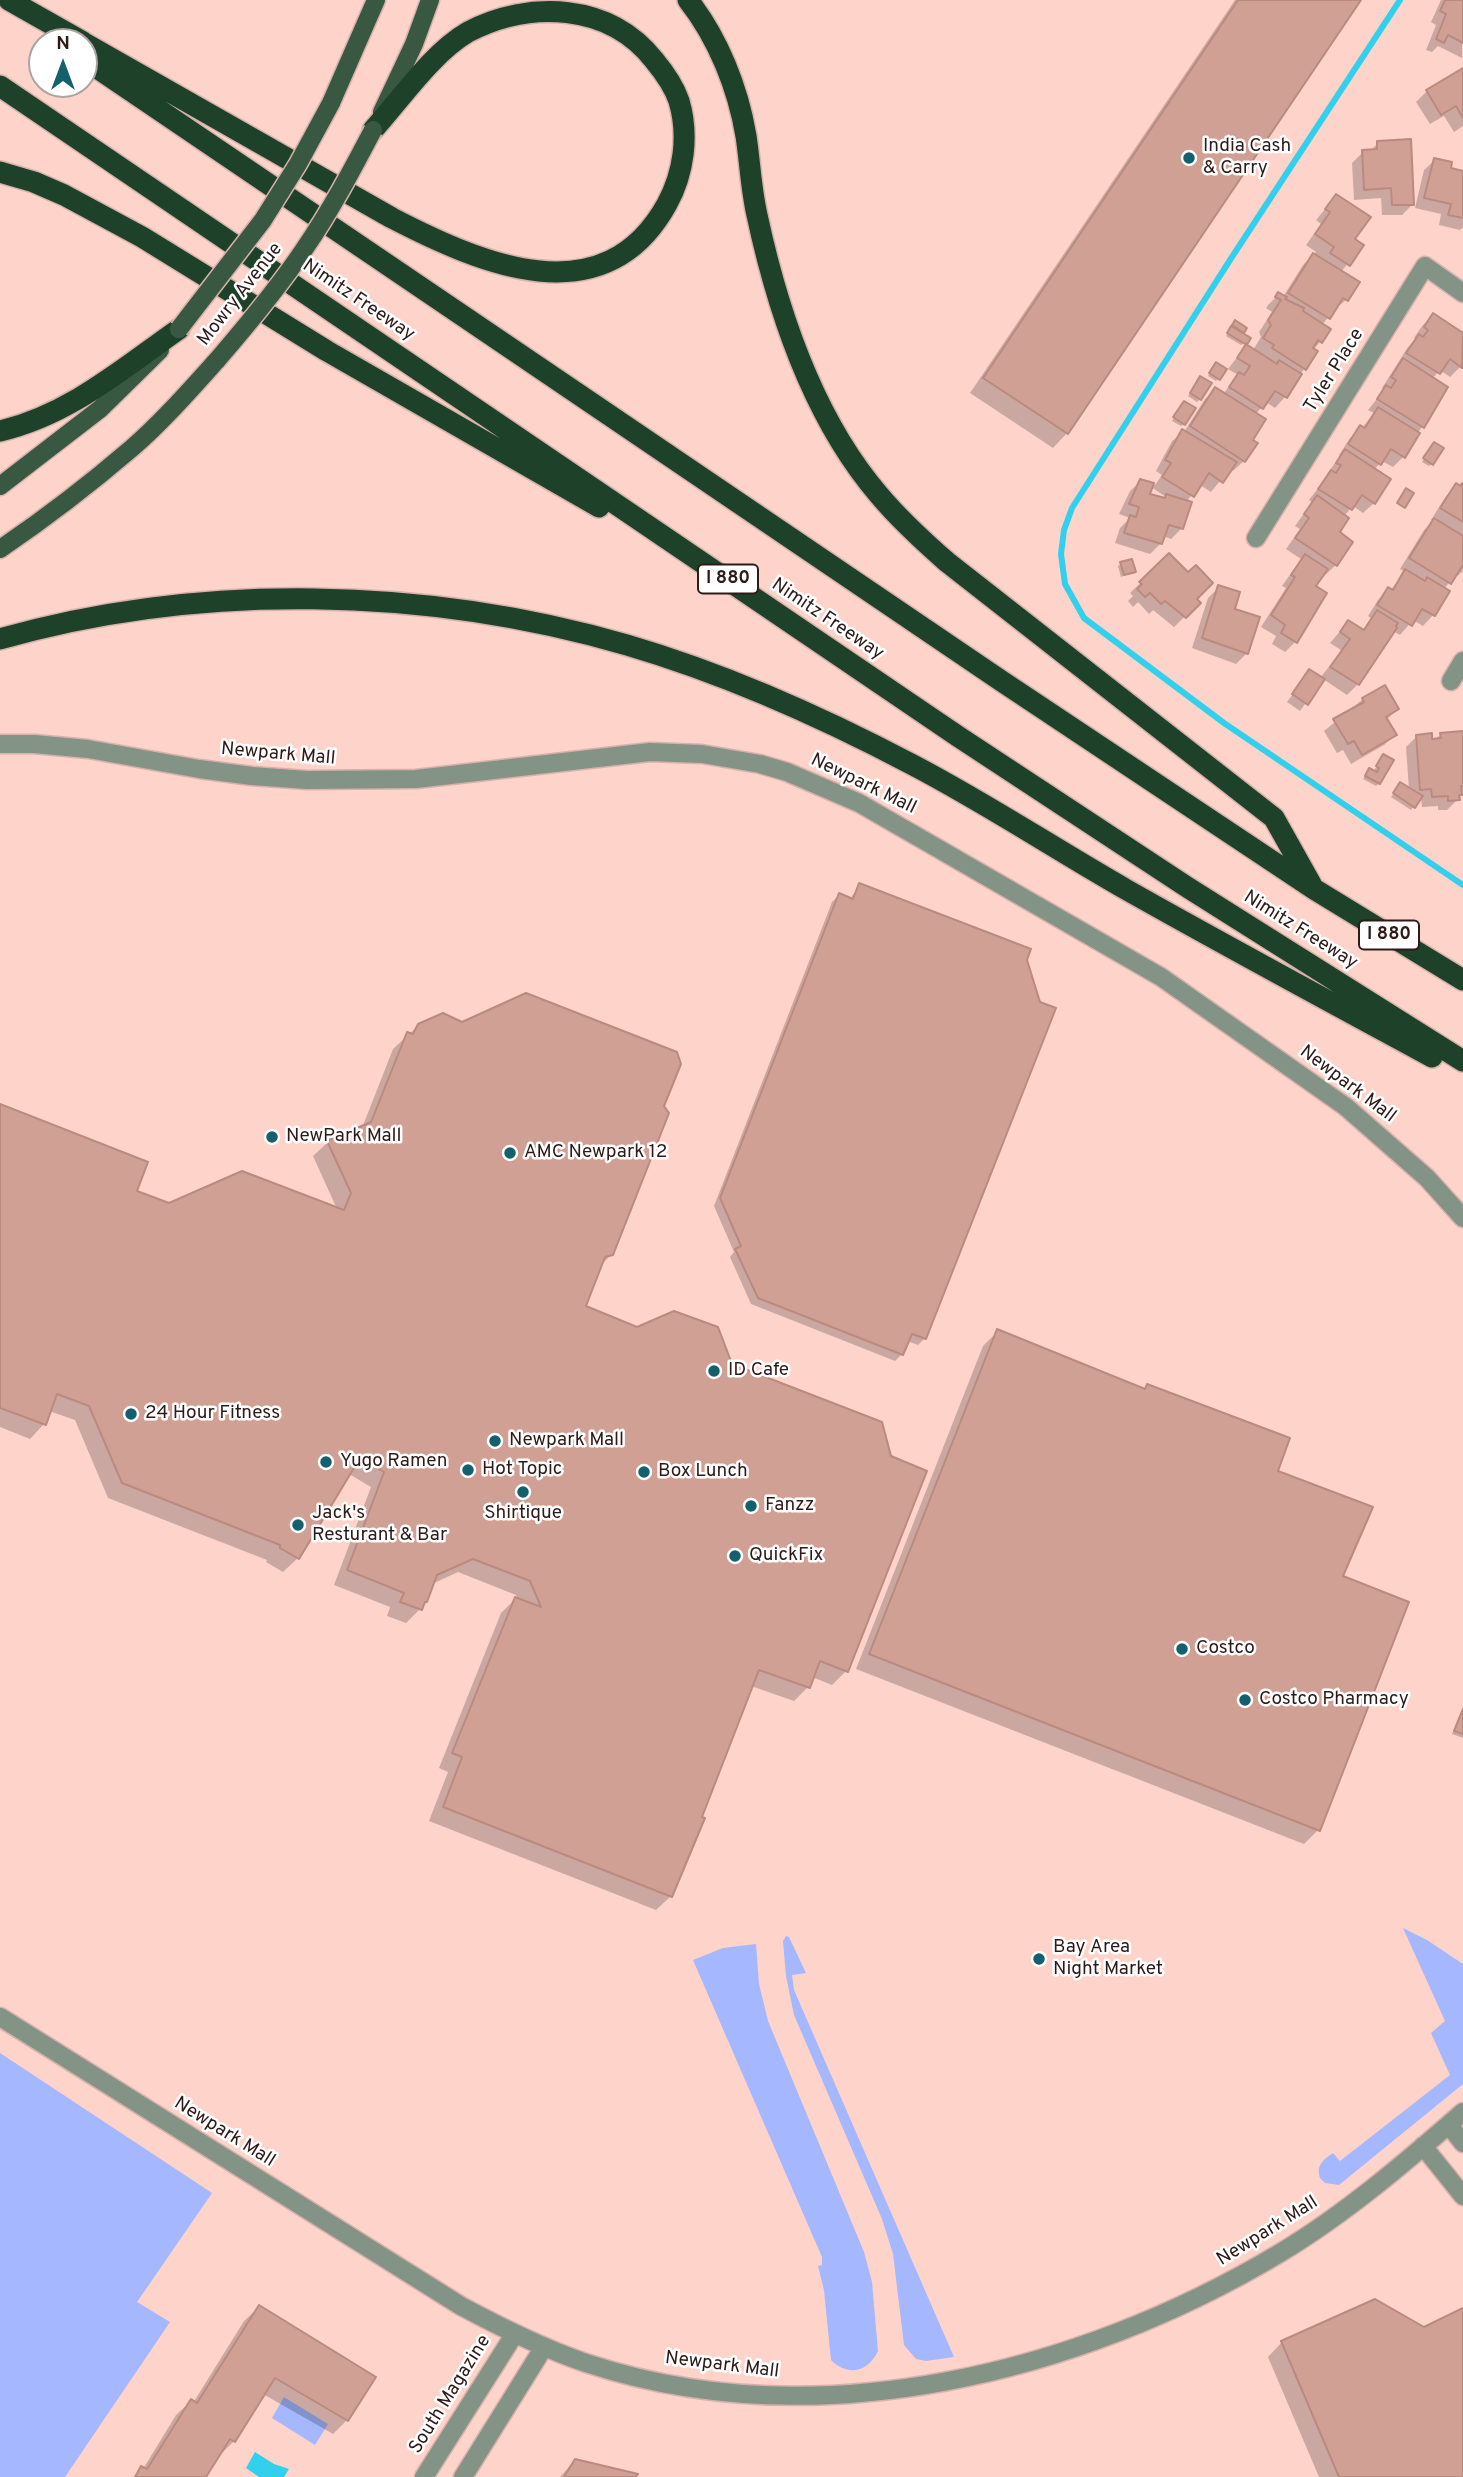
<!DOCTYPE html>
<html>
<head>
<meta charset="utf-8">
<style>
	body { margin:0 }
	#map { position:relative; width:1463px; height:2477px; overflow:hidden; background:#fdd3ca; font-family:Overpass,sans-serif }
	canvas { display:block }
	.north { position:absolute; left:28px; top:28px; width:70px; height:70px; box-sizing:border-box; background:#fff; border:2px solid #aba4a2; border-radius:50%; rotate:0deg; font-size:19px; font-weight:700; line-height:28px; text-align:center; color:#2e1b17 }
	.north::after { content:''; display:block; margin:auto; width:24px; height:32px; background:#14606d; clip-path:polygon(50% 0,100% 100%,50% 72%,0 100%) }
</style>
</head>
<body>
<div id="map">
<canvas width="1463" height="2477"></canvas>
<div class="north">N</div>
</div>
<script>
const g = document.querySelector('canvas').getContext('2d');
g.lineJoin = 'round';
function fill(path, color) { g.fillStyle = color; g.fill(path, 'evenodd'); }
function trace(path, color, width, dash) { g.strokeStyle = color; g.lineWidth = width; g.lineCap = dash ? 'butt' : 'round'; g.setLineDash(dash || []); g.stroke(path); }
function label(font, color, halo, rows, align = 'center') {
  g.font = font + ' Overpass,sans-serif'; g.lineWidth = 5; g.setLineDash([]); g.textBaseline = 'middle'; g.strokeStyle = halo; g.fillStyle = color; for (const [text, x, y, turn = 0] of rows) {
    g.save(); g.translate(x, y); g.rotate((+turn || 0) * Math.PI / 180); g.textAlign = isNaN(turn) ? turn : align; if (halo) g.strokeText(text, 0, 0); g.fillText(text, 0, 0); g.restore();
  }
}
fill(new Path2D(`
	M1403,1928L1427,1940L1463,1964V2084L1339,2185L1325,2183L1320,2178C1316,2165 1323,2160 1333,2153L1340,2161L1450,2075L1431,2033L1445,2021Z
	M786,1936L789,1937L806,1973L792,1975L794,1990L954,2357L926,2361L916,2359L904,2345L893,2254L882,2219L794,2015L786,1976L783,1941Z
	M756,1944L759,1984L768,2021L864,2252L872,2282L878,2351C868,2372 848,2377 831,2360L824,2290L818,2266L822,2265V2257L693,1960L723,1948Z
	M0,2053L212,2193L137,2302L170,2322L65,2477H0Z
	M284,2397L328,2424L315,2445L272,2418Z`), '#a5b7fe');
fill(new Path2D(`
	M255,2452L274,2464L289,2469L284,2477H259L246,2468Z`), '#32d0ec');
fill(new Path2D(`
	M1235,0H1359L1067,433L1053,448L970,393Z
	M1441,0H1463L1462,58L1438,46L1432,52L1426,50L1436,25L1431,22Z
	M1463,70V126L1454,132L1444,116L1430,124L1416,102L1427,91Z
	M1378,143L1413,204L1402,215H1382L1381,198L1354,200L1352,163L1363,152H1369Z
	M1435,160L1449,169L1463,172V227L1460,230L1439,225L1441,214L1415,208L1424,170Z
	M1336,196L1353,240L1362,246L1341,272L1358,282L1346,300L1334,310L1322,325L1321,341L1313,350L1304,369L1285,397L1275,408L1266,402L1255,415L1244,461L1233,471L1230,469L1211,492L1200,485L1186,502L1182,528L1171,539L1163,536L1161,543L1150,554L1115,543L1120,528L1130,518L1119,514L1130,491L1141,481L1155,485L1162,475L1156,471L1172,441L1184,432L1205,399L1215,389L1223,394L1238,375L1228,369L1246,346L1253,350L1261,337L1259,332L1272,312L1266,308L1268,305L1279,294L1283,297L1303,265L1316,252L1306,245L1321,224L1316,220ZM1151,487L1166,497L1163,500L1148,495Z
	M1433,315L1463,335V364L1450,377L1440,370L1432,379L1446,388L1403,457L1393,467L1382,461L1374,470V503L1363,513L1353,506L1344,516L1337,533L1336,565L1325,575L1322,573L1314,586L1295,642L1285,652L1272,644L1276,636L1261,627L1286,588L1282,586L1301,559L1286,549L1300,529L1295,526L1312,502L1309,500L1328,475L1327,474L1340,456L1339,455L1350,438L1362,428L1374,413L1368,410L1384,390L1382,388L1408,347L1416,339L1414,338L1422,326Z
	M1233,325L1245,328L1241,334L1248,339L1241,345L1226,336Z
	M1213,367L1218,379L1216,381L1208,376Z
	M1198,381L1200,399L1197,402L1188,396Z
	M1182,406L1184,424L1181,426L1172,421Z
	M1431,447L1432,464L1429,466L1422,462Z
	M1463,481V571L1457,576L1455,575L1444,589L1447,591L1433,615L1423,626L1413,620L1400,635L1393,631L1358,684L1347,695L1323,679L1300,711L1287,702L1310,671L1320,678L1336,658L1341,650L1330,643L1348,622L1362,631L1371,618L1368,616L1378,600L1388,589L1390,591L1405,572L1400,569L1424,530L1433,521L1431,520L1446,496Z
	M1169,555L1199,603L1174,627L1153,610L1149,614L1138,602L1133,607L1128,601L1133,596L1130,593Z
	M1121,564L1134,571L1121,577L1118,566Z
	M1219,587L1232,610L1247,653L1236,664L1192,648L1208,598Z
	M1363,699L1397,709L1386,720L1395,735L1384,745L1351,764L1343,750L1337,753L1324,731Z
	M1441,734L1463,750V795H1458V799L1447,810H1438V806L1422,807L1421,796L1411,810L1391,797L1398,787L1409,790L1406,747L1417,736L1435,740Z
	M1383,756L1379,783L1376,786L1363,779L1369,770L1373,772Z
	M860,885L925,1338L918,1345L907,1341L902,1354L895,1361L751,1304L730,1257L734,1252L714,1206L832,902L839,895L850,899Z
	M419,1025L662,1107L612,1254L600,1266L584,1307L846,1671L832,1685L812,1677L808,1687L794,1701L751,1686L671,1896L656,1910L429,1821L448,1772L439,1768L501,1613L515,1599L518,1600L516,1595L458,1572L432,1584L420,1609L406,1623L387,1616L390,1607L334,1585L371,1487L349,1474L298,1558L283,1572L266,1562L267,1560L108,1498L75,1420L49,1411L44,1424L30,1439L0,1427V1106L135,1192L169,1205L337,1209L313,1156L328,1142L362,1128L393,1049Z
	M997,1332L1143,1390L1147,1386L1275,1472L1341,1577L1318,1830L1304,1844L856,1669L983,1346Z
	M1463,1707V1738L1452,1734Z
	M259,2307L347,2420L333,2434L263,2394L234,2441L220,2455L204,2477H133L143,2469L176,2415L191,2401L193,2403L244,2321Z
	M1463,2310V2477H1319L1268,2357L1282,2342L1424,2329Z
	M575,2460L633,2477H560Z`), '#0003');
trace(new Path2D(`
	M1400,0L1230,260L1072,508L1064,530L1061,554L1065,584L1084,618L1224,723L1463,885`), '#32d0ec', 6);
const building = new Path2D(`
	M1238,0H1361L1068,434L983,378Z
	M1445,0H1463V43L1448,35L1444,43L1436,39L1446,14L1440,11Z
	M1463,68V118L1456,106L1441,115L1426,90Z
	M1411,139L1414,205H1392L1391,188L1364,190L1362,150L1377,149V141Z
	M1434,158L1452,162L1451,168L1463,171V218L1448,215L1451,204L1424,198Z
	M1336,194L1371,217L1355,239L1364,245L1350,266L1330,253L1334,247L1315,234L1330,212L1325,209Z
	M1313,253L1360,282L1348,301L1343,298L1330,319L1288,293Z
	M1278,292L1287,297L1285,299L1304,308L1303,311L1331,329L1322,343L1318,340L1313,348L1318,351L1306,370L1272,348L1274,345L1263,338L1271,325L1268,320L1281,300L1275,297Z
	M1433,313L1463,333L1462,368L1450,359L1440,374L1406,353L1419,334L1423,337L1428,330L1424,327Z
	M1235,320L1247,328L1244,333L1232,325Z
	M1231,326L1251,338L1248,343L1245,344L1227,333Z
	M1246,344L1277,364L1279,360L1302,374L1287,398L1275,391L1263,409L1229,387L1239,372L1244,375L1250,366L1237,358Z
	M1403,358L1448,387L1424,428L1377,399L1386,385L1391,388L1396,380L1391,377Z
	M1216,362L1227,369L1220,380L1209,373Z
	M1200,376L1212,383L1201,400L1190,393Z
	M1215,387L1266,419L1253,440L1258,443L1245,462L1190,426Z
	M1184,401L1196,408L1185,425L1173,417Z
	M1378,407L1420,433L1405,458L1391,449L1381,465L1348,444L1360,425L1365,428Z
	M1182,429L1237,462L1223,483L1209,473L1194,497L1162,477L1171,463L1165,460Z
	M1434,442L1444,448L1433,465L1423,458Z
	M1345,449L1391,479L1375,504L1362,495L1352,510L1318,489L1331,470L1336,473L1341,465L1336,463Z
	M1140,479L1154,483L1150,494L1165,498L1166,494L1192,502L1183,529L1169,525L1162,544L1124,533L1130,515L1136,517L1139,507L1129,504Z
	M1456,483L1461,486L1463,483V522L1440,508Z
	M1406,488L1414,493L1405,508L1397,503Z
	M1317,495L1349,518L1340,532L1353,542L1337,566L1295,538L1309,518L1304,514Z
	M1434,518L1463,536V565L1451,584L1409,558Z
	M1169,553L1188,572L1196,565L1213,583L1197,599L1201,603L1186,618L1165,601L1161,604L1150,593L1145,597L1137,589L1142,584L1139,582Z
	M1305,554L1328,569L1316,586L1327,593L1297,643L1281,633L1285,625L1271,615L1295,577L1291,575Z
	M1132,559L1136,572L1124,575L1120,562Z
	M1405,569L1425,581L1427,577L1450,591L1435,616L1422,609L1412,626L1377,605L1388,587L1393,590Z
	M1218,585L1240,592L1235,609L1260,617L1248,654L1202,638Z
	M1377,610L1398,623L1396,626L1397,628L1359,685L1330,667L1350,639L1340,632L1348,620L1364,630Z
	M1309,669L1325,679L1308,705L1292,694Z
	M1385,685L1399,709L1386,717L1397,735L1362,755L1354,741L1348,744L1333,719L1364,702L1362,698Z
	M1463,731V786H1461L1462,795H1459L1460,800L1448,801V796L1432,797L1431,789L1420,790L1416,735L1432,733V739L1441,738L1440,733Z
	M1383,754L1394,760L1380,784L1365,776L1369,768L1377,772L1379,768L1376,766Z
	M1400,782L1423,796L1415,808L1393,793Z
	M859,883L1031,949L1027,960L1040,1002L1056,1008L926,1339L912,1334L903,1355L758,1298L735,1249L741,1246L720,1198L839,893L853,899Z
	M526,993L677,1052L681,1064L664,1106L669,1113L613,1255L605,1257L586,1306L637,1327L674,1311L718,1327L732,1364L882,1422L891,1456L927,1471L848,1672L820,1661L810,1688L759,1670L702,1817L705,1818L672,1897L443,1807L462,1757L452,1753L515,1597L541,1607L530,1581L473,1559L437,1575L427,1602H425L422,1610L400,1602L404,1593L347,1570L384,1472L360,1458L299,1559L280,1548V1545L122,1483L89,1406L57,1394L46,1425L0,1408V1104L148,1162L137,1191L169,1203L242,1171L344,1210L351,1193L327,1141L371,1122L407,1032L413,1034L418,1024L443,1013L462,1022Z
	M997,1329L1145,1389L1147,1384L1290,1438L1278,1471L1373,1507L1343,1576L1409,1602L1320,1831L869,1654Z
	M1463,1709V1734L1454,1731Z
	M1375,2299L1424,2327L1463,2308V2477H1339L1281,2341Z
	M259,2305L376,2377L348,2421L275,2378L235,2442L230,2439L206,2477H135L141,2466L147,2469L191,2399L197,2403Z
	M575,2459L638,2474L636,2477H564Z`);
fill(building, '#d1a095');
trace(building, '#ba8a7f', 2);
const street = new Path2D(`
	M1256,538L1425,266L1463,293
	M1451,681L1463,661
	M0,744H34L88,749L199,769L252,776L307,780L416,779L650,752L702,754L760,764L787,772L859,803L1161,977L1346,1107L1427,1178L1463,1218
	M0,2017L461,2306C502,2328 542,2348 586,2363C816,2439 1078,2374 1280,2253C1345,2214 1406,2162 1463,2112
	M1449,2125L1463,2143
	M1423,2146L1463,2196
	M424,2477L514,2335
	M463,2477L544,2347`);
const primary = new Path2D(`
	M331,103L376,0
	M382,112L414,44L430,0
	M0,486L100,409L160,350
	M0,549C46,518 90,484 132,448C163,421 191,389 218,359`);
const highway = new Path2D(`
	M9,0L83,42
	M688,0C718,38 738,88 746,136C750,162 751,189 757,215C778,313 813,418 879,495C900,520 923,541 947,562L1274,818L1311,884
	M84,43L392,218C481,264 604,318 667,204C684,173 689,135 679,101C674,86 664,72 654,60C609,3 530,0 468,32C432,53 401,99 373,130
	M84,59L1000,680L1314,889L1463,980
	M0,86L959,737L1187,887L1463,1061
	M0,172L34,182L64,195L142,237L327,351L599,507
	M0,431C69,415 122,369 179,329
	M0,639C201,582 427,587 627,645C726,674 822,717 913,765C986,803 1055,849 1127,890C1228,947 1330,1002 1432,1057`);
trace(street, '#d8b2aa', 21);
trace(primary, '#d8b2aa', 21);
trace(highway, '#d8b2aa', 24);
trace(street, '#839487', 18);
trace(primary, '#385841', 18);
trace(highway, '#1d4229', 21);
const primaryBridge = new Path2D(`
	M179,329L263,220L298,164L331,103
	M218,359C249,323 279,287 305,248C331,210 352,170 373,130`);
trace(primaryBridge, '#d8b2aa', 21, []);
trace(primaryBridge, '#385841', 18);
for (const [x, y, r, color] of [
	[1189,158,7,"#14606d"],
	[272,1137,7,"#14606d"],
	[510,1153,7,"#14606d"],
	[714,1371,7,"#14606d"],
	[131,1414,7,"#14606d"],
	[495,1441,7,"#14606d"],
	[326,1462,7,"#14606d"],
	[468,1470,7,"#14606d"],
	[644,1472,7,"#14606d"],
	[523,1492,7,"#14606d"],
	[751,1506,7,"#14606d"],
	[298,1525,7,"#14606d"],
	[735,1556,7,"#14606d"],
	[1182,1649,7,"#14606d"],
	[1245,1700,7,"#14606d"],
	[1039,1959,7,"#14606d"]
]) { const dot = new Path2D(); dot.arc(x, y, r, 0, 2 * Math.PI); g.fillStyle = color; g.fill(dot); trace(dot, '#fff', 2.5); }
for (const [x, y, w] of [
	[728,579,60],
	[1389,935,60]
]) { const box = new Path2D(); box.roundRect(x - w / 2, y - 14.5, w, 29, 5); g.fillStyle = '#fff'; g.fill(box); trace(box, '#2e1b17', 2); }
label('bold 18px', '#2e1b17', null, [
	["I 880",728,579],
	["I 880",1389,935]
]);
label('19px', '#2e1b17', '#fff', [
	["India Cash",1203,147],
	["& Carry",1203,169],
	["NewPark Mall",286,1137],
	["AMC Newpark 12",524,1153],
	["ID Cafe",728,1371],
	["24 Hour Fitness",145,1414],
	["Newpark Mall",509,1441],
	["Yugo Ramen",340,1462],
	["Hot Topic",482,1470],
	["Box Lunch",658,1472],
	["Fanzz",765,1506],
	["Jack's",312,1514],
	["Resturant & Bar",312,1536],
	["Shirtique",523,1514,"center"],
	["QuickFix",749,1556],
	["Costco",1196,1649],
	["Costco Pharmacy",1259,1700],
	["Bay Area",1053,1948],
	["Night Market",1053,1970]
], 'left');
label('19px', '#2e1b17', '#fff', [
	["Mowry Avenue",241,295,-52],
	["Nimitz Freeway",358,301,34],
	["Tyler Place",1335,371,-58],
	["Nimitz Freeway",827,620,34],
	["Newpark Mall",278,755,5],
	["Newpark Mall",863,785,26],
	["Nimitz Freeway",1300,931,32],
	["Newpark Mall",1347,1085,37],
	["Newpark Mall",224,2133,32],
	["Newpark Mall",1268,2232,-32],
	["Newpark Mall",722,2366,7],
	["South Magazine",451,2395,-58]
]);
</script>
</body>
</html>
